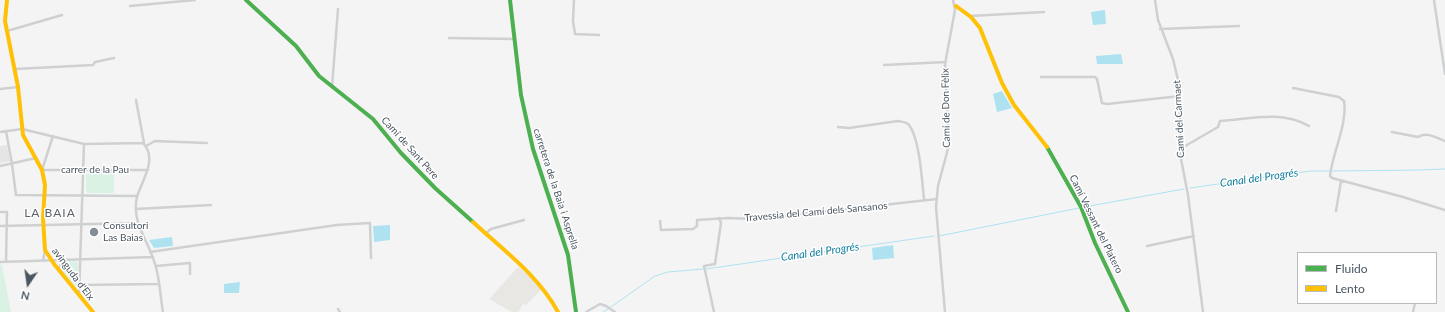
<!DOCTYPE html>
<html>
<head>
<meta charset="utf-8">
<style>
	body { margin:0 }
	#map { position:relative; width:1445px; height:312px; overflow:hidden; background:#f4f4f4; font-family:Lato,sans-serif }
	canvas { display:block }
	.legend { position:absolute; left:1297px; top:252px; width:140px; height:52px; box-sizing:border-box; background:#fff; border:1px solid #b7bbc0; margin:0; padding:5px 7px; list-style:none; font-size:12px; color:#4a5661 }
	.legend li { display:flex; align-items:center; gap:8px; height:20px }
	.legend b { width:20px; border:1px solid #b7bbc0 }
	.north { position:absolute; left:8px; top:264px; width:40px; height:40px; -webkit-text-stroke:3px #fff; paint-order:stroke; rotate:193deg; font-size:11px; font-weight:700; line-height:16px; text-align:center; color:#4a5661 }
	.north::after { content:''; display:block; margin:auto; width:14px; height:18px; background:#4a5661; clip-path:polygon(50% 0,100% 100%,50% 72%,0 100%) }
</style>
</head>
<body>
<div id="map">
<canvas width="1445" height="312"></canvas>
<ul class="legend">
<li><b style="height:5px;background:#4caf50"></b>Fluido</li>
<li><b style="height:5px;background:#ffc107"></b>Lento</li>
</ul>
<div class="north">N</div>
</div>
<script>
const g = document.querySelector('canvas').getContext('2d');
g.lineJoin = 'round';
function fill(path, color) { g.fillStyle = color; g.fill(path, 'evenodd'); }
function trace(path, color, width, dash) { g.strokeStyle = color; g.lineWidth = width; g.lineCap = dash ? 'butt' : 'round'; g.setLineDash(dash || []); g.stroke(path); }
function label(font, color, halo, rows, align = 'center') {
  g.font = font + ' Lato,sans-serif'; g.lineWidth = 3; g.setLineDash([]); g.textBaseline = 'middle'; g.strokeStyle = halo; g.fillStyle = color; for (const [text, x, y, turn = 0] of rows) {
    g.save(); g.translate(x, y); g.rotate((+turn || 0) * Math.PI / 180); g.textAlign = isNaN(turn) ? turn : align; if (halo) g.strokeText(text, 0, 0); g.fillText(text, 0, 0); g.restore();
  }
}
fill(new Path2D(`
	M518,267L531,278L541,290L526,305L523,304L518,312H512L489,299Z`), '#e8e7e3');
fill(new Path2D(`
	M7,145L10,161L0,163V146Z`), '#e6e5e6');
fill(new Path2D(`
	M114,172V193H89L86,191V175L89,173Z
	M76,261L78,263L77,288L59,268L63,262Z
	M0,265H2L11,312H0Z`), '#d9f2e3');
fill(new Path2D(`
	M1105,10L1106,24L1093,25L1091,12Z
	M1121,54L1123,64H1097L1096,56Z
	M1002,91L1012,108L997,112L993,94Z
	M390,225V240L374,242L373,226Z
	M172,237L173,246L154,248L149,240Z
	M893,245L894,258L873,260L872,248Z
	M240,282L239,293H224V284Z`), '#aee2f0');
trace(new Path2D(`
	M1333,171L1419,170L1445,169
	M1190,188L1310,171H1329
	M1084,207L1184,189
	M939,236L1079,208
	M706,269L934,236
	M611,307L655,276L668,272L703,269
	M603,312L608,309`), '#aee2f0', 1);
trace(new Path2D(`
	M574,0L573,21L575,34L599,35
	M1155,0L1158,20L1173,59L1179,84L1181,159L1188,195L1203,312
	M1434,0L1445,74
	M130,6L195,0
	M970,16L1044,12
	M1160,29L1239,26
	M7,31L62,15
	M449,38L514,39
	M884,65L946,62
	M15,69L93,65L95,62L114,58
	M1041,77H1095L1097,79L1102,103L1107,104L1180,96
	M332,87L338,9
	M1293,88L1339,97L1344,101C1348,123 1332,154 1330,176L1332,178L1403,197L1445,210
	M0,89L18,87
	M136,100L144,143
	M838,127L849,128L898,121C902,122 907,122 909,125C920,139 922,182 924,199
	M6,131L12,164L16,195L137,196
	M0,132L22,129L84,144L143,143C158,159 142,180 137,197C131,223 149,241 155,264C160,279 160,296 163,312
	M1392,132L1418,137C1427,131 1436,138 1445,141
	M53,136L42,170H148
	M146,146L155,141L207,143
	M1180,149L1218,127L1220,121C1251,119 1281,110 1309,126
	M0,166L36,158
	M136,209L211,205
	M1336,211L1341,181
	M0,212H7L6,262
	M660,221L661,230L693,229L697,226V220L728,218L756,219L937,199
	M0,226L137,223
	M485,234L491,229L524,220
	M1147,246L1194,236
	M150,252L337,225L370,223L371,258
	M43,260L45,250
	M0,262L153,257
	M156,266L190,263V274
	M58,269L64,260
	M79,285L158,284
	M79,296L84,144
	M338,309L340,312
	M586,312L600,304L606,306L615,312
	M714,312L704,266L715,264L721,223L719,218
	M945,312L936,207L938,186L949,145L945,64L955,10L953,0
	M1413,312L1415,303`), '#ced0d2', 2.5);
trace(new Path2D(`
	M246,0L296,46L319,76L373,119L401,153L435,188L473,222
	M510,0L521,95L533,149L568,255L576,312
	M1047,147L1081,207L1095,243L1128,312`), '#4caf50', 4);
trace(new Path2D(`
	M7,0L5,21L18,87L23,135L42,170L45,185L43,218L45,250L54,264L93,312
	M956,6L971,17L980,28L1002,83L1014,105L1047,147
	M473,222C503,250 538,275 558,312`), '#ffc107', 4);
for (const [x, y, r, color] of [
	[94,232,5,"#868d94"]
]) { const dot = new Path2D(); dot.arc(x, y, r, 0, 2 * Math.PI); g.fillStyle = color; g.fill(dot); trace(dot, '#fff', 1.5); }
label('10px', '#4a5661', '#fff', [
	["Camí de Don Fèlix",946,108,-91],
	["Camí del Carmaet",1179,119,-93],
	["Camí de Sant Pere",410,148,48],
	["carrer de la Pau",95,170],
	["carretera de la Baia i Asprella",556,189,72],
	["Travessia del Camí dels Sansanos",816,212,-5],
	["Camí Vessant del Platero",1096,224,64],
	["avinguda d'Elx",73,274,53]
]);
label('10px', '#4a5661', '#fff', [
	["Consultori",103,226],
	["Las Baias",103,238]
], 'left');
label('italic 11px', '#0c7c9b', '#fff', [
	["Canal del Progrés",1259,178,-8],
	["Canal del Progrés",820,252,-8]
]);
g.letterSpacing = '1px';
label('12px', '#5f6368', '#fff', [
	["LA BAIA",50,213]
]);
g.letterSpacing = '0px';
</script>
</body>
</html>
